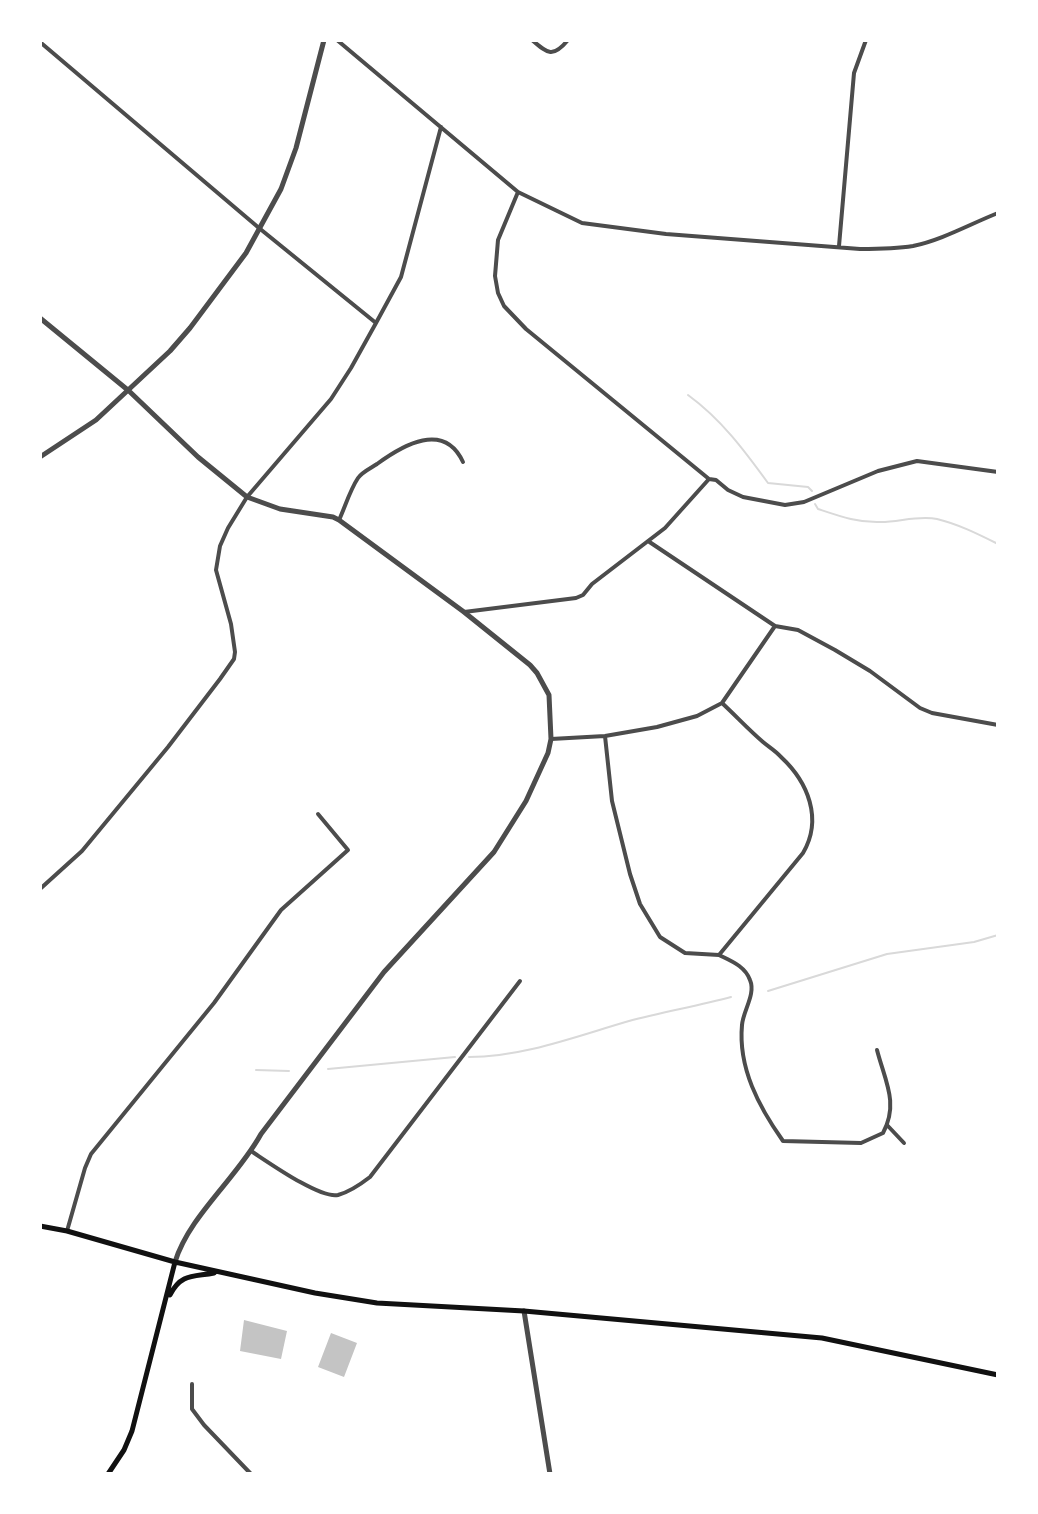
<!DOCTYPE html>
<html>
<head>
<meta charset="utf-8">
<style>
	body { margin:0 }
	#map { position:relative; width:1038px; height:1514px; overflow:hidden; background:#fff; font-family:"Fira Sans",sans-serif }
	canvas { display:block }
	.frame { position:absolute; inset:0; border:42px solid #fff; pointer-events:none }
</style>
</head>
<body>
<div id="map">
<canvas width="1038" height="1514"></canvas>
<div class="frame"></div>
</div>
<script>
const g = document.querySelector('canvas').getContext('2d');
g.lineJoin = 'round';
function trace(path, color, width, dash) { g.strokeStyle = color; g.lineWidth = width; g.lineCap = dash ? 'butt' : 'round'; g.setLineDash(dash || []); g.stroke(path); }
function fill(path, color) { g.fillStyle = color; g.fill(path, 'evenodd'); }
trace(new Path2D(`
	M688,395C721,419 744,450 768,483L808,487L812,491
	M815,504L818,509C839,516 858,523 881,522C899,522 919,515 937,519C958,524 978,534 998,544
	M768,991L887,954L974,942L998,935
	M469,1057C523,1057 577,1036 629,1021C663,1012 697,1006 731,997
	M328,1069L455,1057
	M256,1070L289,1071`), '#d9d9d9', 2);
fill(new Path2D(`
	M244,1320L287,1331L281,1359L240,1351Z
	M331,1333L357,1343L344,1377L318,1367Z`), '#c4c4c4');
trace(new Path2D(`
	M337,40L518,192L582,223L666,234L860,249C878,249 895,249 913,246C942,240 970,224 998,213
	M532,40C548,54 553,58 568,40
	M40,42L259,228L376,323
	M518,192L498,240L495,276L498,293L504,306L526,329L709,479L716,480L728,490L743,497L785,505L804,502L878,471L917,461L998,472
	M839,246L854,73L866,40
	M339,520C345,507 350,490 358,478C362,472 371,468 377,464C403,445 444,421 463,462
	M648,541L775,626L798,630L835,650L870,671L920,708L932,713L998,725
	M464,612L576,598L583,595L592,584L665,528L709,479
	M605,736L612,801L630,874L640,904L660,937L685,953L719,955L803,853C823,819 808,782 781,757C776,751 769,747 763,742C749,730 736,716 722,703
	M551,739L605,736L657,727L697,716L722,703L775,626
	M40,889L82,851L168,747L220,679L234,659L235,652L231,624L216,570L220,546L228,528L247,497L331,399L351,368L376,323L401,277L441,127
	M719,955C731,961 745,966 750,980C756,994 743,1011 742,1025C738,1068 759,1107 783,1141L861,1143L883,1133C899,1103 885,1081 877,1050
	M887,1125L904,1143
	M251,1151C268,1162 320,1199 338,1195C349,1192 361,1184 370,1177L520,981
	M67,1231L85,1168L91,1154L214,1003L281,910L348,850L318,814
	M192,1384V1409L204,1425L251,1474`), '#4c4c4c', 4);
trace(new Path2D(`
	M40,318L129,391L198,457L247,497L280,509L333,517L339,520L464,612L530,665L537,673L549,695L551,739L548,753L526,801L494,852L384,972L261,1134C237,1178 189,1216 175,1262
	M40,457L96,420L170,351L190,328L246,253L281,189L296,148L324,40
	M524,1311L550,1474`), '#4c4c4c', 5);
trace(new Path2D(`
	M40,1226L67,1231L175,1262L315,1293L377,1303L524,1311L822,1338L998,1375
	M170,1295C181,1273 194,1277 214,1273
	M108,1474L124,1450L132,1431L175,1262`), '#111', 5);
</script>
</body>
</html>
